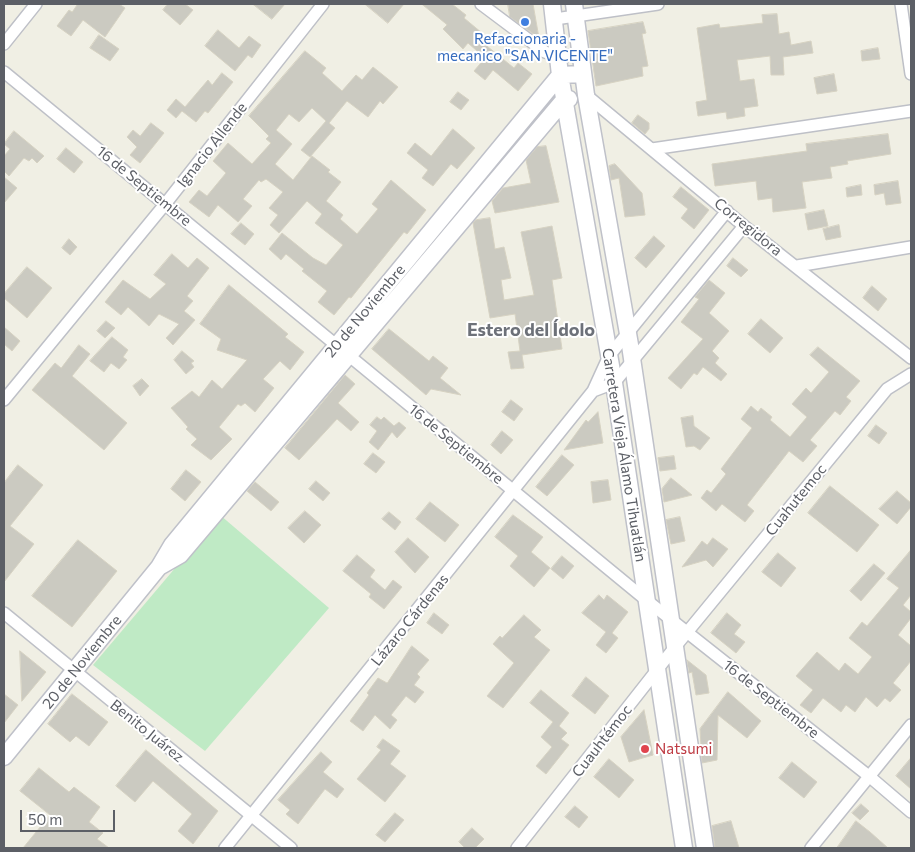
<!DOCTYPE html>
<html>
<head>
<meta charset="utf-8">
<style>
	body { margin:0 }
	#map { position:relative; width:915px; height:852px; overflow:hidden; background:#f0efe4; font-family:Commissioner,sans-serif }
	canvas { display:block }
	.frame { position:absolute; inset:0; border:5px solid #5c5f66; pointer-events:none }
	.scale { position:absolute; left:20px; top:810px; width:95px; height:22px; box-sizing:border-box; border:2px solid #5c5f66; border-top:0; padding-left:6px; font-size:15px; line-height:18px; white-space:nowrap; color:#5c5f66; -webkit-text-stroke:4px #fff; paint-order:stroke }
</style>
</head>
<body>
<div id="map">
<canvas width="915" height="852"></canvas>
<div class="frame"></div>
<div class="scale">50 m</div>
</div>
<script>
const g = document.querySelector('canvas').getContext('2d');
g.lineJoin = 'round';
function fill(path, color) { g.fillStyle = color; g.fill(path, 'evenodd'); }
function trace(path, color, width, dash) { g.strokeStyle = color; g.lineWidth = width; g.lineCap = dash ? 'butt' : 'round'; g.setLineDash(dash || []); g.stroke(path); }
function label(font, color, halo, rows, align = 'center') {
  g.font = font + ' Commissioner,sans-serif'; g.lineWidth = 4; g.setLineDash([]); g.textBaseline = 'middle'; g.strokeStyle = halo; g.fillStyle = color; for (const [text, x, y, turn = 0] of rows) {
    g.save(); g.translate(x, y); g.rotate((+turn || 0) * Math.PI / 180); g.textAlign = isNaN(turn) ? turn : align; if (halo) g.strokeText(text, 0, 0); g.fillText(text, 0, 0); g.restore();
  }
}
fill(new Path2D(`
	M220,515L329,608L205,751L93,665Z`), '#bfeac5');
const building = new Path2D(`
	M78,4H119L125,8L105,37L83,20L71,36L57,26L69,10L72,12Z
	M168,4H185L193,10L180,25L163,10Z
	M253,4H285L272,19Z
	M365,4H404L388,23Z
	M422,4H452L466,15L464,18L482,33L477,38L514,68L518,63L532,74L518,91L493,70L485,80L474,71L485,58L468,43L463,49L443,29L447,25Z
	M508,4H533L539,38L510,17Z
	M777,14L779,34L789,32L791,45L811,41L813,53L783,57L784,75H771L770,56L737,60L740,81L754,79L758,106L744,108L745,116L727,119L726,112L698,116L696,102L707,100L697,28L719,24L720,28L763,23L762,15Z
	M643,22L646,33L642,34L648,66L642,67L643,76L596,86L588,31Z
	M218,30L239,48L249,36L261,45L252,58L248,55L235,71L205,46Z
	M99,35L119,49L110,61L90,48Z
	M878,48L880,59L862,61L861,51Z
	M305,51L326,68L322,73L342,91L356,75L362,80L373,67L398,87L383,104L380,101L368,117L347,101L329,123L335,128L310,157L301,150L326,121L312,108L299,122L289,114L276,130L292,144L275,164L293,180L312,156L330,170L328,172L341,182L326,201L343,215L340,219L357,234L378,209L372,204L391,180L426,210L407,234L404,232L351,298L349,297L334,315L318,302L327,291L302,271L304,269L286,254L281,260L269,249L282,233L313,258L326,265L343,245L315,223L322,214L307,201L279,233L270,225L278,215L269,208L283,192L266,179L261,182L259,180L243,199L252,206L238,222L218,205L209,217L189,202L199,190L207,196L226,173L213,161L228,143L252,164L271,143L266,139L269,136L249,116Z
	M222,73L233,82L208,113L205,111L196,122L182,111L176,118L167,110L176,99L185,107L208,80L212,85Z
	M834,74L837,91L817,94L814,78Z
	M458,92L469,100L461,110L450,102Z
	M638,115L649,123V129L645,134L632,123Z
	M151,123L164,133L140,163L130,155L137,147L127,137L133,130L140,136Z
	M453,129L475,148L457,169L451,164L433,186L422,178L428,170L407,153L415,143L431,156Z
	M14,131L44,156L37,163L32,158L29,161L24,158L9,176L4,171V156L10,149L4,144Z
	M888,134L891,154L847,161L848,164L830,167L832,178L802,182L806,208L773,212L772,198L758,200L756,181L715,186L712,164L807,151L806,144Z
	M546,146L559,202L495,213L492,201L503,188L531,183L526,160L537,147Z
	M66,148L83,162L74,173L57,159Z
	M615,164L642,193L645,215L625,217L619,178L611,180L609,166Z
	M4,177L17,188L4,203Z
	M898,181L901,203L886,205L884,193L875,195L874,185Z
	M861,185L862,195L847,197L846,188Z
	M681,187L709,210L694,229L681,218L688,209L673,197Z
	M824,210L828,226L808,230L805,214Z
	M490,218L495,249L504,247L511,278L501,280L504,300L534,295L521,232L552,226L562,278L552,280L562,349L522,355L524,368L511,369L508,352L520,351L515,314L490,318L473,223L476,220Z
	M241,223L254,234L245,245L231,234Z
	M839,225L841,237L826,240L823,229Z
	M654,236L665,246L646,268L635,258Z
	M69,239L77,247L70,255L62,248Z
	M172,254L188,268L197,258L209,268L187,296L193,301L184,311L195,320L173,345L166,338L179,324L159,314L149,326L128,307L121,315L105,302L123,280L150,299L166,284L154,275Z
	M733,258L748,270L741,277L727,266Z
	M27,267L52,288L27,318L4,298V294Z
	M709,280L725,293L709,313L729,331L712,351L719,358L715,363L727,374L721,381L703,367L697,375L694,373L681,389L668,378L703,339L681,322L699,299L695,297Z
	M229,285L288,334L285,337L304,352L290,370L280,361L263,379L274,388L255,412L245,403L241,406L238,404L219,427L232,439L211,460L191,445L197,439L186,429L188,427L171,408L192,391L199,397L212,380L222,389L247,360L217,350L221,339L200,324Z
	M872,286L887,299L878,311L863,298Z
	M761,319L783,338L770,353L748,334Z
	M106,321L115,328L105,338L97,331Z
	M4,327L20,341L12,351L4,344Z
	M389,329L429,361L433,356L448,368L440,378L461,395L431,389L426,395L372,349Z
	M112,337L128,350L123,357L127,360L119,369L111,363L104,372L90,361Z
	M79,345L90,354L72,376L127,423L104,450L32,390L55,363L61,368Z
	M818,347L860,381L846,397L851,401L840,415L835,411L810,440L817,446L803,462L789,451L747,505L754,511L745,522L722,504L716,511L701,498L707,490L711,493L726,474L721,469L752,428L741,419L751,406L758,412L761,408L772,417L770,420L790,437L807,417L792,404L806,388L811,393L829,372L810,355Z
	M182,351L194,361L191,363L194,367L186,374L174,360Z
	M345,375L355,384L338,403L359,422L351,431L337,419L299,460L285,448Z
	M142,379L149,386L140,396L133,386Z
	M511,400L523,409L514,421L502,412Z
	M598,412L603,443L564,450L586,420L588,422Z
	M693,416L694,426L710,438L700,450L694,446L686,447L681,418Z
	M377,417L381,420L384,417L394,426L399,422L406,428L397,438L392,432L378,450L369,442L377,431L370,425Z
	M876,425L887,433L879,444L868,436Z
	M502,431L513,440L501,454L491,445Z
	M373,453L385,462L376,473L364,464Z
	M562,455L574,465L547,496L536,487Z
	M674,456L676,469L660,471L658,458Z
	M18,465L43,485L10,526L34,544L4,582V483Z
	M186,470L201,482L185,501L171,489Z
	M671,478L692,495L664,502L662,489Z
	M608,480L611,500L593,503L591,482Z
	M316,481L330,493L323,501L309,489Z
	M255,482L279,502L271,511L247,491Z
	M830,486L879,525L857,552L808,513Z
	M897,491L911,503V507L897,524L879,509Z
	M430,502L459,525L445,542L416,519Z
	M305,511L321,525L304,543L288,528Z
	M389,512L401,522L395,530L382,519Z
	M513,515L543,537L531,552L550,568L534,587L510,566L518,556L495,537Z
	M680,517L685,541L671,544L666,520Z
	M408,538L429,557L415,573L395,552Z
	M713,538L728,549L713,567L706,560L682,567L702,541L707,545Z
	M78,540L117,571L72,627L32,596Z
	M911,550V595L903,605L911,612V618L898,635L911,646V661L893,683L901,690L890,702L885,698L877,707L866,697L855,712L846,705L841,712L823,698L811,713L800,705L813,690L796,676L817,652L839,671L845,663L858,674L872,657L849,638L862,622L867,626L899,588L887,579Z
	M778,553L796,568L781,587L762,572Z
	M357,555L375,570L370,577L385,590L393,580L402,587L384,609L369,597L371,594L343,571Z
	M562,556L574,566L563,579L551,569Z
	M874,564L885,573L861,601L850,591Z
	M599,595L604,600L607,595L628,612L612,633L618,638L606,653L596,645L606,632L582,613Z
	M434,613L449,625L442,634L427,623Z
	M727,613L741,625L734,634L745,642L736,653L711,633Z
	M524,615L541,630L534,637L550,650L503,708L487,696L514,663L493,644L500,636L502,638Z
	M412,646L429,660L417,674L420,677L414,685L424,692L415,703L406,696L391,715L397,720L390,729L375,715L363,731L350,721L369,695L367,693L378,678L387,683Z
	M20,651L46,672L22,701Z
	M687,660L706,675L709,693L696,695L692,672L689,673Z
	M586,677L609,696L595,714L572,696Z
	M541,690L569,713L559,726L567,733L561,739L569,745L546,774L536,766L552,747L541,737L553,722L530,703Z
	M728,692L761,721L747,738L718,715L717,760L702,763L700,729Z
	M4,694L18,705L4,723Z
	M72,694L108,722L89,746L76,736L70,742L48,724Z
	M644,710L653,755L629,762L621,737Z
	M383,739L400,751L390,764L406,776L385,802L357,779L381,750L377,747Z
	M146,750L218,811L193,844L178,831L192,814L153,781L135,802L116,786Z
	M321,752L332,762L323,772L344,789L337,798L325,789L298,824L286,814L290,810L278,800Z
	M911,758V789L896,776Z
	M609,759L634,780L619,798L594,777Z
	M792,762L817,782L804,798L779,778Z
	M39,768L69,792L74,787L100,807L89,822L103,833L97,839L109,848H23L50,815L20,791Z
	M861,804L869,811L860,820L852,813Z
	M575,806L588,817L579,828L565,817Z
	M395,813L404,820L385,842L376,835Z
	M731,821L739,848H715L712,826Z
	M856,821L870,832L888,848H837Z
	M472,828L484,839L475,848H465L459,842Z`);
fill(building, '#cbcac1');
trace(building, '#d6d2c2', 1);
const street = new Path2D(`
	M481,4L545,52L559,57L581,54
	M901,4L911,74
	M555,19L658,4
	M4,44L36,4
	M4,72L645,599L870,777L911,812
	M586,95L744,226L911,358
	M652,149L911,111
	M797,266L911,247
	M593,391L614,383L744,226
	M4,400L166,203L323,4
	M4,613L291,848
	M225,848L593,391L609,356L727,211
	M517,848L675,647L887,389L911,374
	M811,848L911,725`);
const secondary = new Path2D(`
	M552,4L560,75L614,383L684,848
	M574,4L586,95L630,345L705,848
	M159,567L180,555L564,100L569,99
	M4,757L159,567L172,545L560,75L583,74`);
trace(street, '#bec0c7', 14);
trace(secondary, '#bfc1c9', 19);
trace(street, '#fff', 11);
trace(secondary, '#fff', 16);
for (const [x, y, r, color] of [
	[525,22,5,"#3f7fe0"],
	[645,749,5,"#e0444e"]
]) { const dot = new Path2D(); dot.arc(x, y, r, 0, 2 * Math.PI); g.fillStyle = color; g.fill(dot); trace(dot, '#fff', 2); }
label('15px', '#366cbe', '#fff', [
	["Refaccionaria -",525,39],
	["mecanico \"SAN VICENTE\"",525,56]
]);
label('15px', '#5c5f66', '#fff', [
	["Ignacio Allende",212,145,-52],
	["16 de Septiembre",144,186,39],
	["Corregidora",748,227,39],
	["20 de Noviembre",365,311,-50],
	["16 de Septiembre",456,444,39],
	["Carretera Vieja Álamo Tihuatlán",624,455,81],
	["Cuahutemoc",796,500,-51],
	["Lázaro Cárdenas",410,620,-51],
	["20 de Noviembre",82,662,-51],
	["16 de Septiembre",771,699,38],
	["Benito Juárez",147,731,39],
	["Cuauhtémoc",602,741,-52]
]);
label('15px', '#be3a42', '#fff', [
	["Natsumi",655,749]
], 'left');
label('bold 18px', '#6d7179', '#fff', [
	["Estero del Ídolo",531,330]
]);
</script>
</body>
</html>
